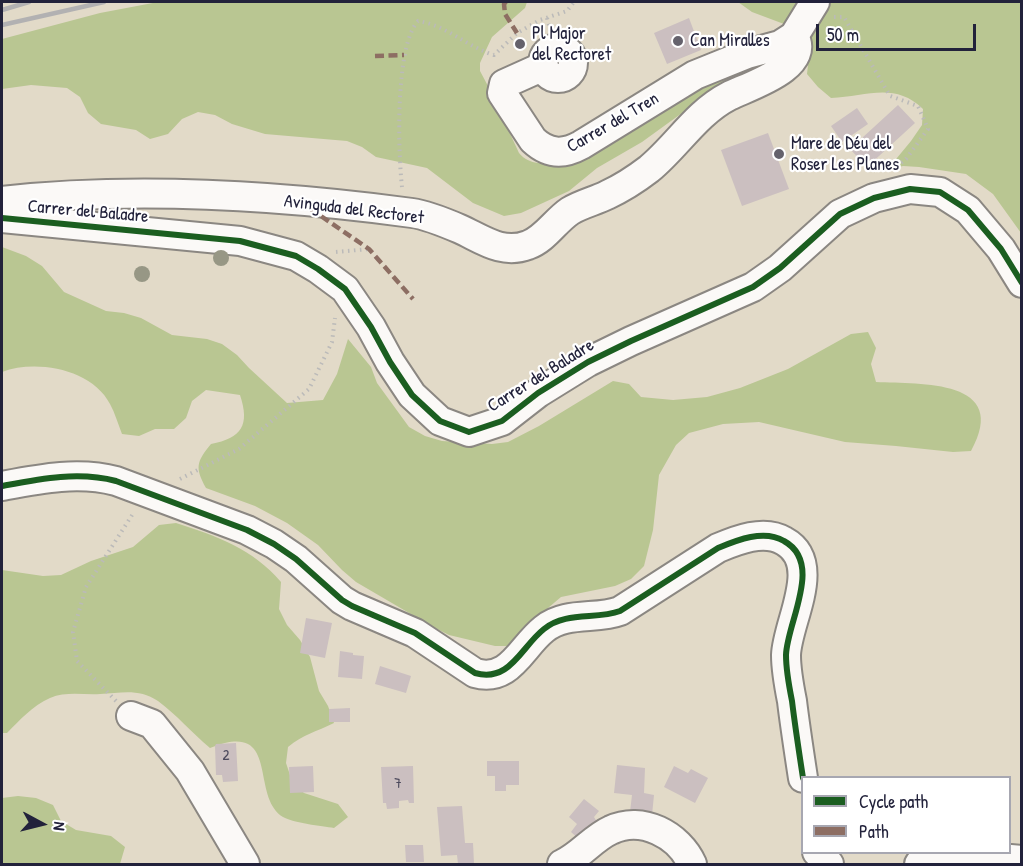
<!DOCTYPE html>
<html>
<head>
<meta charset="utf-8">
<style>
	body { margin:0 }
	#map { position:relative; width:1023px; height:866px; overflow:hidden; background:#e2dac8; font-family:"Patrick Hand",sans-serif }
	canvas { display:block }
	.frame { position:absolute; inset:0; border:3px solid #22223b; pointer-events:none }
	.legend { position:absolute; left:801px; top:776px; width:210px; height:78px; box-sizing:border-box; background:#fff; border:2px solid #a7a7b1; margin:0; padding:8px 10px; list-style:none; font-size:18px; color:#22223b }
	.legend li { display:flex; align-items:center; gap:12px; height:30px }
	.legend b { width:30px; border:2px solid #a7a7b1 }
	.north { position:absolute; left:12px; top:794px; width:60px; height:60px; -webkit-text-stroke:4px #fff; paint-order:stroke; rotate:97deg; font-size:16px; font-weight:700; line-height:24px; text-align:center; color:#22223b }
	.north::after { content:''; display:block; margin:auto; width:21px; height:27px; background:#22223b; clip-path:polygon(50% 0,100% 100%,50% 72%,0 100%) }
	.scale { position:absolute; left:816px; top:24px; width:160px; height:27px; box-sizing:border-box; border:3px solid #22223b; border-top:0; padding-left:8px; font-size:18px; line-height:21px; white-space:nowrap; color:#22223b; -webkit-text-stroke:4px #fff; paint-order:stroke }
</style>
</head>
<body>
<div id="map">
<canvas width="1023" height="866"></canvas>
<div class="frame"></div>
<ul class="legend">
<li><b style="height:8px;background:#1b5e20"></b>Cycle path</li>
<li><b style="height:8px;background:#8d6e63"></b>Path</li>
</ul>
<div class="north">N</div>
<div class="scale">50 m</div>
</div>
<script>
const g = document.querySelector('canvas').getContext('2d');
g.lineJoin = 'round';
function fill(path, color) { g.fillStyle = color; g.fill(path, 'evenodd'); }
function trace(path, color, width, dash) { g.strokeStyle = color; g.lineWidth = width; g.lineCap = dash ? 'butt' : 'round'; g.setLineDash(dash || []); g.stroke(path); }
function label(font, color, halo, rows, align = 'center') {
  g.font = font + ' "Patrick Hand",sans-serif'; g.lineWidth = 4.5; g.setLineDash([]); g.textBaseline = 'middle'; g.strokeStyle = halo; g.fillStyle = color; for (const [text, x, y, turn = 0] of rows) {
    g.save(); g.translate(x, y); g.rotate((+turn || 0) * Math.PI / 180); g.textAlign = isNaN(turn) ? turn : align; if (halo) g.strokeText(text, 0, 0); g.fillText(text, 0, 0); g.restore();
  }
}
fill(new Path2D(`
	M158,2H527L525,8L492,37L480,63V71L488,86L519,153C530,166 544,163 560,164L718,75L761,63L755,70L711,92L642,142L597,168L569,191L521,213L504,216L473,203L427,168L376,157L362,147L347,141L265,134L232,124L215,115L198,112L182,119L168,134L150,139L136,130L101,124L88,113L80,97L67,88L31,85L2,89V39L100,13Z
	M738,2H1021V233L993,194L966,174L919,167L903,166L887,170L911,141L922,125L923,109C894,81 866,97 831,98L818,87L807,74L811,38L784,24L752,12Z
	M2,247L26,256L42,266L64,292L106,311L124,313L141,318L172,335L207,339L222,344L237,355L249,368L287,403L323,400L337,374L348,339L371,367L377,383L409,427L425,436L442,441L492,444L508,442L539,426L613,381L629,384L641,397L673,400L707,397L740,388L788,369L851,334L868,332L876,348L871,364L876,382C921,384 1011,379 971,451L953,452L896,446L845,442L759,422L723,424L689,433L676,445L659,475L653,530L644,566L631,579L615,586L561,597L548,608L539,622L513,646H495L449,635L433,627L356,582L342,570L318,545L287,523L255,506L206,488C195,468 196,462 211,444C242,438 250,425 240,395L206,390L192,401L186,418L174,429H155L139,436L122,434C118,424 115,413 110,404C92,369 36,359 2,372Z
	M176,523C217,536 253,549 281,582L279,609L287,625L300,640L310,657L319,691L328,706L334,723C316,732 304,734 288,747L286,763L292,781L304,793L338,804L348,817L334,828C322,826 293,823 283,817C249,796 282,719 210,748C192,733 177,715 158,701C139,688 121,693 100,694C83,695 66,691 50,698C32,706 20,720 7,733H2V570L43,576L61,575L91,561L133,547L159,525Z
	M18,796L36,798L53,805L61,821L76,830L111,836L125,847L120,864H2V798Z`), '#b9c692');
fill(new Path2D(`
	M689,18L701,50L667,64L654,33Z
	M898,105L915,123L867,167L850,149Z
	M857,108L868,124L842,142L831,126Z
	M768,133L789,189L742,206L721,150Z
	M306,618L332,623L325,658L300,653Z
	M340,651L353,653V655L364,656L362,679L338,677Z
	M380,666L411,676L406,693L375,684Z
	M350,708V722H329V709Z
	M236,743L238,781L223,782L222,775H216L215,746L216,744Z
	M487,761H519V785H506V791H495V776H487Z
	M617,765L645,768L644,793L654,795L652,815L630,812L632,795L614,793Z
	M313,766L314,792L290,793L289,767Z
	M413,766L414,803H409L408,800L399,801V808L387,809L386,803H383L381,767Z
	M674,766L688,773L691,769L708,778L695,803L664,787Z
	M584,799L599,811L594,817L597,822L580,840L571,832L577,824L569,817Z
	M462,806L465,843H473L474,864H458L457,855L441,856L437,807Z
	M405,845H423L424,862H406Z`), '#cbbfc0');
const minor = new Path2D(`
	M543 63a15 15 0 1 1 30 0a15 15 0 1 1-30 0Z
	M544,66L504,84L502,93L533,140C548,154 563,155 581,145L695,75L747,54L780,45L794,36L815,2
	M2,201C137,186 277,195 412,213C427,215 446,223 460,229C482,239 502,255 528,245C545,239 555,221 570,211C581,204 595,201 607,195C622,188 636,179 649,169C677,146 696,113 729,96C749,86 812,67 794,36
	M2,218L240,241L296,256L318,269L345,289L371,327L390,362L412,395L440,421L469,432L502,421L538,393L588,362L631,341L753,287L780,268L840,214L874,198L910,189L940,192L968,210L1001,249L1022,283
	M2,486C39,479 78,471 116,481L247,530L274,544L296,559L342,600L352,606L415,633L475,673C510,683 521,647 544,629C566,611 596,620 620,611L718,548C737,540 764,529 784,541C824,563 787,622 786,655C786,670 789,686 792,701C795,726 799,752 803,778
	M131,716L152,724L190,771L245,864
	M817,852L829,864
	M562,864C580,856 593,838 611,830C642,815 679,835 692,864
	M919,864L988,857L1022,860`);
trace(minor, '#8b8782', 32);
trace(new Path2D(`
	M834,17H844L890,96L918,106L928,129L906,159L898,165
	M547,18L554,44
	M402,187C398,152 395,46 418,21C446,25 467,47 494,55L517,33L540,20L567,11L574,2
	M336,252L369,249
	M180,479L239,449L309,389L332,342L335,318
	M116,701L77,661L73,632L86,587L134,512`), '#bbbab9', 4, [1.5, 4.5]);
trace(minor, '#fbf9f7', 28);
trace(new Path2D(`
	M2,10L29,2
	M2,25L104,2`), '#b2b1b2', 4.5);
trace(new Path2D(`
	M506,2L504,4L505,14L517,33
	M375,56L404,55
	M299,201L369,249L413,299`), '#8d6e63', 4.5, [9, 4.5]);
trace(new Path2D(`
	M2,218L240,241L296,256L318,269L345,289L371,327L390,362L412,395L440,421L469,432L502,421L538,393L588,362L631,341L753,287L780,268L840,214L874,198L910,189L940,192L968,210L1001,249L1022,283
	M2,486C39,479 78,471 116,481L247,530L274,544L296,559L342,600L352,606L415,633L475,673C510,683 521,647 544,629C566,611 596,620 620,611L718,548C737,540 764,529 784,541C824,563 787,622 786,655C786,670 789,686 792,701C795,726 799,752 803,778`), '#1b5e20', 6);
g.fillStyle = '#979785';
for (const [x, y] of [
	[221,258],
	[142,274]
]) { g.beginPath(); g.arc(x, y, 8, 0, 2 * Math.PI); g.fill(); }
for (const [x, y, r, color] of [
	[678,41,6,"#65626c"],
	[520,44,6,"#65626c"],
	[779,154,6,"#65626c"]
]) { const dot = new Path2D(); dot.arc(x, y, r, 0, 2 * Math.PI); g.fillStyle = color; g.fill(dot); trace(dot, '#fff', 2); }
label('15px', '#4c495c', null, [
	["2",226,756],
	["7",398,784]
]);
label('18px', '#22223b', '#fff', [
	["Pl Major",532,34],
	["del Rectoret",532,55],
	["Can Miralles",690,41],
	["Mare de Déu del",791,144],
	["Roser Les Planes",791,165]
], 'left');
label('18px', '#22223b', '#fff', [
	["Carrer del Tren",613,123,-30],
	["Avinguda del Rectoret",354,210,7],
	["Carrer del Baladre",88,212,5],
	["Carrer del Baladre",541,376,-32]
]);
</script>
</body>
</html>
